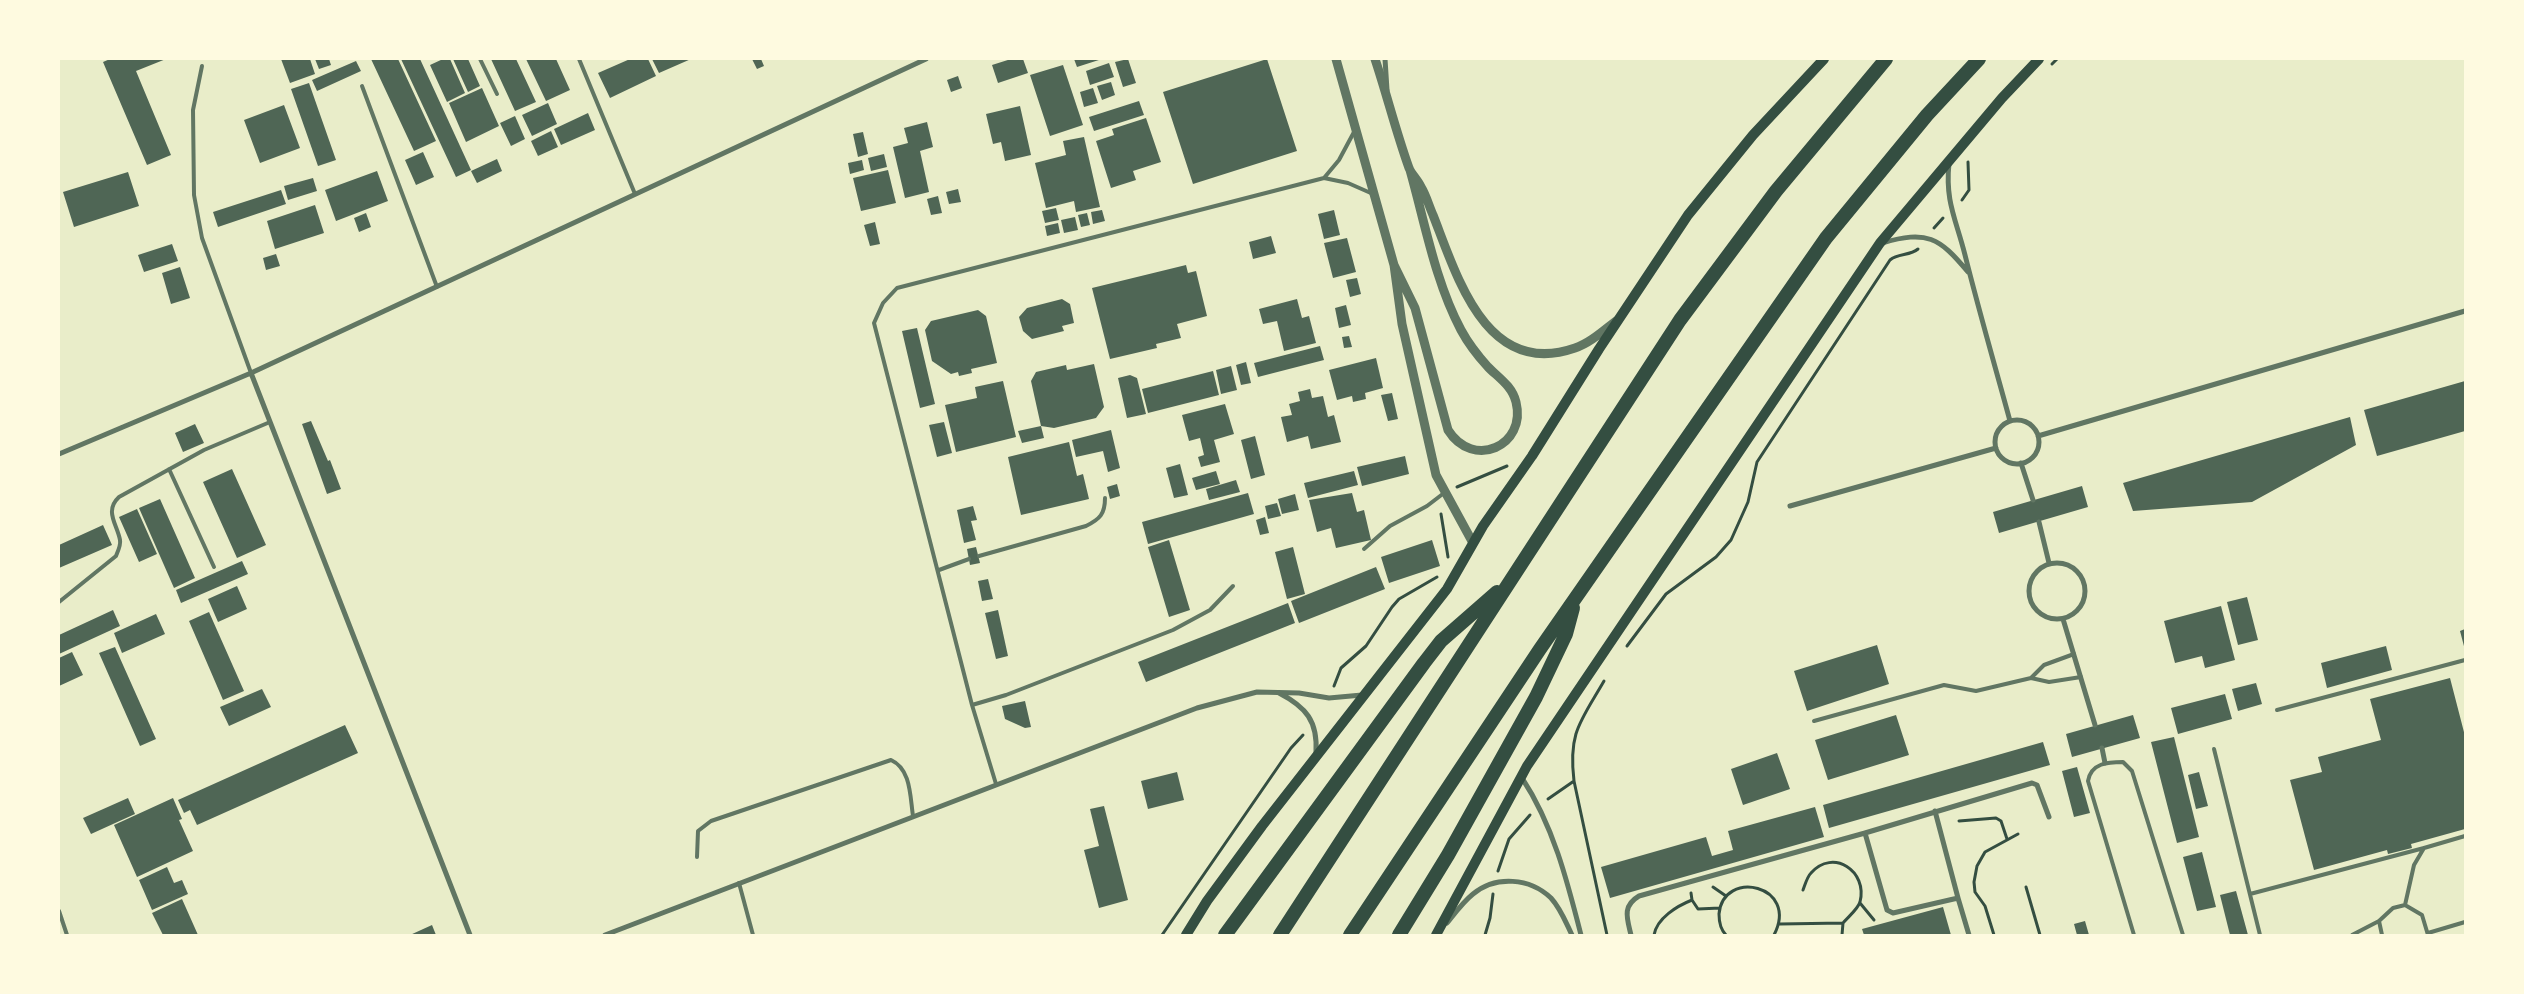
<!DOCTYPE html>
<html>
<head>
<meta charset="utf-8">
<style>
	body { margin:0 }
	#map { position:relative; width:2524px; height:994px; overflow:hidden; background:#e9edc9; font-family:Karla,sans-serif }
	canvas { display:block }
	.frame { position:absolute; inset:0; border:60px solid #fefae0; pointer-events:none }
</style>
</head>
<body>
<div id="map">
<canvas width="2524" height="994"></canvas>
<div class="frame"></div>
</div>
<script>
const g = document.querySelector('canvas').getContext('2d');
g.lineJoin = 'round';
function fill(path, color) { g.fillStyle = color; g.fill(path, 'evenodd'); }
function trace(path, color, width, dash) { g.strokeStyle = color; g.lineWidth = width; g.lineCap = dash ? 'butt' : 'round'; g.setLineDash(dash || []); g.stroke(path); }
fill(new Path2D(`
	M110,59H166L136,71L171,155L147,165L103,62Z
	M281,59H310L315,74L290,83Z
	M315,59H329L331,65L319,69Z
	M371,59H398L436,141L414,151Z
	M401,59H420L471,170L456,177Z
	M443,59H450L465,93L447,102L430,65Z
	M453,59H468L480,86L468,92Z
	M491,59H516L536,102L515,111Z
	M526,59H556L570,90L546,101Z
	M630,59H648L656,76L610,98L598,73Z
	M652,59H691L659,73Z
	M752,59H761L764,66L757,69Z
	M1011,59H1023L1028,73L998,83L992,65Z
	M1074,59H1102L1077,67Z
	M1128,59L1136,83L1123,87L1115,62Z
	M1267,59L1297,151L1193,184L1163,92Z
	M356,61L361,71L317,91L312,80Z
	M1109,63L1114,77L1090,85L1086,71Z
	M1063,65L1083,125L1050,136L1030,75Z
	M958,76L962,88L951,92L947,80Z
	M1111,82L1115,95L1102,100L1097,86Z
	M309,83L336,160L318,166L291,89Z
	M482,88L499,126L466,142L449,103Z
	M1093,88L1098,103L1084,107L1080,92Z
	M1139,101L1144,115L1094,131L1089,117Z
	M548,103L557,124L532,136L522,115Z
	M284,105L300,148L260,163L244,120Z
	M1020,106L1031,155L1005,161L1001,142L993,144L986,114Z
	M588,113L595,130L561,145L554,129Z
	M515,116L525,139L511,146L500,123Z
	M1146,118L1161,162L1133,171L1136,180L1111,188L1096,141L1114,135L1112,129Z
	M927,122L933,147L920,151L929,192L905,198L893,147L908,143L904,128Z
	M551,131L558,147L538,156L531,141Z
	M863,132L868,154L858,157L853,134Z
	M1084,137L1100,207L1076,212L1074,201L1046,208L1035,163L1066,155L1063,141Z
	M423,152L434,177L416,185L405,160Z
	M884,154L887,167L871,171L868,158Z
	M497,159L502,171L477,183L471,171Z
	M862,160L864,170L850,174L848,163Z
	M888,170L896,203L861,211L853,178Z
	M377,171L388,201L336,221L325,190Z
	M128,172L139,206L74,227L63,192Z
	M313,178L317,191L288,200L284,186Z
	M958,189L961,202L949,204L946,192Z
	M281,190L286,204L218,227L213,212Z
	M938,196L942,213L931,215L927,199Z
	M315,205L324,233L275,249L267,221Z
	M1056,208L1059,220L1045,223L1042,211Z
	M1102,210L1105,221L1093,224L1091,212Z
	M1334,210L1340,235L1324,239L1318,214Z
	M366,213L371,227L359,232L354,218Z
	M1087,213L1090,225L1081,227L1078,215Z
	M1075,217L1078,230L1064,233L1061,220Z
	M875,222L880,244L870,246L864,225Z
	M1058,223L1060,233L1047,236L1045,226Z
	M1271,236L1276,253L1253,259L1249,242Z
	M1347,238L1356,272L1333,278L1324,243Z
	M172,244L178,261L144,272L138,255Z
	M276,254L280,266L266,270L263,258Z
	M1186,265L1188,273L1196,271L1207,316L1177,324L1181,338L1156,344L1157,348L1110,359L1092,288Z
	M180,267L190,298L171,304L162,273Z
	M1357,278L1361,294L1350,297L1346,280Z
	M1062,299L1070,304L1074,323L1062,326L1064,331L1032,339L1023,331L1019,317L1027,308Z
	M1297,299L1302,318L1309,316L1316,343L1284,351L1277,321L1263,324L1259,309Z
	M1346,305L1351,325L1339,328L1335,308Z
	M978,310L986,316L997,363L971,369L972,373L959,376L958,372L951,374L932,361L925,330L931,321Z
	M917,328L935,404L920,408L902,331Z
	M1349,336L1352,347L1344,348L1342,337Z
	M1320,346L1324,360L1258,377L1254,363Z
	M1376,358L1383,388L1365,393L1366,399L1353,402L1352,396L1337,400L1329,370Z
	M1246,362L1251,383L1241,385L1236,365Z
	M1094,364L1104,407L1096,418L1054,428L1041,426L1031,381L1036,372L1066,365L1067,370Z
	M1231,366L1237,390L1221,394L1216,370Z
	M1213,371L1219,395L1148,413L1142,389Z
	M1130,375L1137,378L1146,414L1127,418L1118,378Z
	M1003,381L1016,437L956,452L945,405L977,398L975,387Z
	M2465,381V431L2377,456L2364,410Z
	M1310,389L1312,398L1323,396L1328,417L1334,415L1341,442L1311,449L1308,436L1287,442L1281,417L1292,415L1289,404L1300,401L1298,392Z
	M1392,393L1398,419L1388,421L1381,395Z
	M1225,404L1234,434L1214,440L1220,462L1201,467L1198,457L1204,455L1200,438L1189,441L1182,415Z
	M2350,417L2356,445L2252,502L2133,511L2123,483Z
	M311,421L328,461L330,460L341,489L327,494L302,424Z
	M944,422L952,453L937,457L929,425Z
	M195,424L204,443L183,452L175,433Z
	M1041,426L1044,438L1022,443L1018,431Z
	M1111,430L1120,468L1108,472L1103,451L1076,457L1072,440Z
	M1255,436L1265,475L1251,479L1241,440Z
	M1069,442L1077,476L1083,474L1089,499L1021,515L1008,457Z
	M1405,456L1409,474L1362,486L1357,467Z
	M1180,464L1188,495L1174,498L1166,468Z
	M232,469L266,545L237,558L203,482Z
	M1216,471L1220,484L1196,490L1192,478Z
	M1354,471L1358,485L1308,498L1304,483Z
	M1236,480L1240,492L1209,500L1206,489Z
	M1117,484L1120,496L1110,499L1107,487Z
	M2082,486L2088,507L1999,533L1993,512Z
	M1248,493L1254,514L1148,544L1142,522Z
	M1352,493L1357,512L1364,510L1371,540L1336,548L1331,528L1317,532L1309,500Z
	M1295,494L1299,510L1282,514L1278,499Z
	M160,499L195,578L174,588L139,508Z
	M1277,503L1281,516L1268,519L1265,506Z
	M973,506L977,520L971,521L976,540L964,543L957,510Z
	M137,509L157,554L139,562L119,517Z
	M1265,517L1269,533L1260,535L1256,520Z
	M103,525L112,545L59,568V545Z
	M1169,540L1190,610L1169,617L1148,547Z
	M1432,540L1440,566L1389,583L1381,557Z
	M976,547L980,563L970,565L967,549Z
	M1293,547L1305,594L1287,599L1275,552Z
	M242,561L248,574L181,603L176,590Z
	M1376,567L1385,589L1299,623L1291,601Z
	M988,579L993,599L982,601L978,581Z
	M237,586L247,609L218,622L208,599Z
	M2247,597L2258,640L2238,645L2227,602Z
	M1288,603L1295,623L1146,682L1138,662Z
	M2221,606L2235,660L2205,668L2202,656L2175,663L2164,621Z
	M113,610L120,626L59,654V635Z
	M998,610L1008,656L996,659L985,613Z
	M209,612L244,691L223,700L189,621Z
	M156,614L165,634L122,653L114,633Z
	M2465,629V650L2460,631Z
	M1877,645L1889,684L1807,711L1794,671Z
	M2386,646L2392,670L2327,688L2321,663Z
	M115,647L156,739L140,746L99,653Z
	M72,652L83,675L59,686V658Z
	M2450,678L2465,736V829L2411,844L2412,848L2388,854L2387,850L2314,870L2290,780L2322,772L2318,757L2381,740L2370,699Z
	M2256,683L2262,704L2238,711L2232,689Z
	M262,689L271,707L229,726L220,707Z
	M2225,694L2232,719L2178,734L2171,708Z
	M1025,701L1031,727L1025,728L1005,719L1002,706Z
	M1896,715L1909,755L1828,780L1815,740Z
	M2133,715L2140,738L2072,757L2066,734Z
	M345,725L358,753L197,825L190,810L184,813L178,800Z
	M2174,737L2199,837L2177,843L2151,742Z
	M2043,742L2050,765L1829,828L1823,805Z
	M1777,753L1790,789L1743,805L1731,769Z
	M2077,767L2090,813L2074,817L2062,771Z
	M1177,772L1184,800L1148,809L1141,781Z
	M2199,772L2208,806L2196,809L2188,775Z
	M128,798L135,814L91,834L83,818Z
	M173,798L182,819L179,820L193,851L137,877L114,825Z
	M1104,806L1128,900L1099,908L1084,850L1099,846L1090,809Z
	M1815,807L1824,837L1610,898L1601,867L1706,837L1712,856L1733,850L1728,831Z
	M2202,852L2216,907L2197,911L2183,857Z
	M167,867L174,883L182,880L188,894L152,910L139,880Z
	M2236,891L2248,935H2230L2220,895Z
	M182,899L198,935H163L152,913Z
	M1943,907L1951,935H1864L1862,929Z
	M2085,921L2089,935H2077L2074,924Z
	M432,925L436,935H410Z`), '#4f6655');
trace(new Path2D(`
	M2052,64L2057,59
	M1962,200L1969,190L1968,162
	M1934,228L1943,218
	M1457,487L1507,466
	M1441,514L1448,557
	M1627,646L1666,594L1716,557L1731,540L1748,502L1757,462L1890,260C1898,253 1910,256 1918,249
	M1334,686L1341,668L1366,646L1392,607L1399,599L1437,577
	M1574,781L1607,935
	M1548,799L1574,781C1568,732 1581,721 1604,681
	M1959,821L1996,818L2001,821L2007,839
	M1498,871L1509,839L1530,815
	M1713,887L1726,896
	M2026,887L2040,935
	M1691,893L1692,900L1698,909L1720,908
	M1860,903L1874,920
	M1780,924L1843,923C1848,917 1858,909 1860,902C1868,871 1833,848 1811,873C1807,877 1805,885 1803,890
	M1162,935L1291,748L1303,735
	M1485,935L1490,918L1493,894
	M1654,935C1657,918 1677,906 1692,900
	M1726,935C1720,929 1719,921 1719,914C1723,868 1800,885 1774,935
	M1842,935L1843,923
	M1994,935L1985,906L1975,892L1974,882L1977,866L1985,852L2018,834`), '#344e41', 3);
trace(new Path2D(`
	M480,59L497,94
	M579,59L635,194
	M202,66L193,110L194,195L202,238L251,373
	M362,86L437,287
	M1324,178L1339,160L1354,132
	M169,469L214,567
	M1364,549L1390,526L1427,506L1444,493
	M979,556L1086,526C1100,519 1105,514 1105,498
	M939,570L969,559
	M59,602L116,556C118,551 121,545 120,540C117,524 104,511 119,497L204,450L270,422
	M2031,678L2044,665L2074,654
	M972,705L1006,695L1173,630L1210,610L1233,586
	M2277,710L2465,660
	M1814,721L1944,685L1976,691L2031,678L2049,682L2081,677
	M2214,749L2260,935
	M996,784L972,705L874,323L883,303L897,288L1324,178L1348,183L1373,194
	M697,857L698,831L711,821L891,760C911,769 910,796 913,816
	M739,883L753,935
	M2250,894L2424,848
	M2405,905L2414,865L2424,848L2465,836
	M59,911L67,935
	M2379,921L2382,935
	M2428,933L2465,922
	M2134,935L2088,781C2091,763 2108,762 2123,762L2132,771L2183,935
	M2352,935L2379,921L2393,908L2405,905L2422,915L2428,935`), '#617663', 4);
trace(new Path2D(`
	M1385,59L1387,90
	M1949,163C1945,202 1956,219 1965,255C1979,311 1995,366 2010,421
	M1882,243C1927,230 1939,237 1968,272
	M251,373L470,935
	M1995 442a22 22 0 1 1 44 0a22 22 0 1 1-44 0Z
	M2038,436L2465,311
	M59,454L251,373L926,59
	M2021,463L2033,500
	M1790,506L1996,448
	M2039,522L2049,563
	M2029 591a28 28 0 1 1 56 0a28 28 0 1 1-56 0Z
	M2063,619L2095,725
	M1279,693C1306,707 1318,721 1316,753
	M2102,748L2105,763
	M1522,778C1553,825 1567,880 1581,935
	M1935,811L1958,898
	M1865,833L2032,783L2037,785L2049,817
	M1447,923C1455,913 1463,902 1473,894C1496,875 1530,878 1551,898C1561,909 1566,923 1572,935
	M605,935L1197,708L1257,692L1299,693L1329,698L1362,695
	M1631,935C1627,918 1622,906 1639,896L1865,833L1887,910L1893,913L1958,898L1969,935`), '#617663', 5);
trace(new Path2D(`
	M1336,59L1394,265L1402,324L1436,475L1473,543
	M1375,59C1387,95 1396,132 1409,168C1412,175 1418,180 1421,187C1426,195 1429,206 1433,215C1457,276 1486,379 1575,348C1590,343 1603,331 1616,321
	M1394,265L1415,308L1448,430C1473,470 1527,446 1516,402C1512,386 1499,378 1488,367C1478,356 1468,343 1461,330C1435,281 1425,223 1410,170`), '#617663', 9);
trace(new Path2D(`
	M1186,935L1207,901L1262,826L1447,589L1483,526L1532,456L1599,349L1688,215L1753,135L1824,59
	M1436,935L1527,766L1880,243L2002,98L2039,59`), '#344e41', 10);
trace(new Path2D(`
	M1225,935L1424,663L1441,641L1497,592
	M1280,935L1680,320L1776,191L1886,59
	M1350,935L1540,649L1826,238L1927,115L1979,59
	M1399,935L1448,855L1536,697L1566,634L1573,608`), '#344e41', 14);
</script>
</body>
</html>
